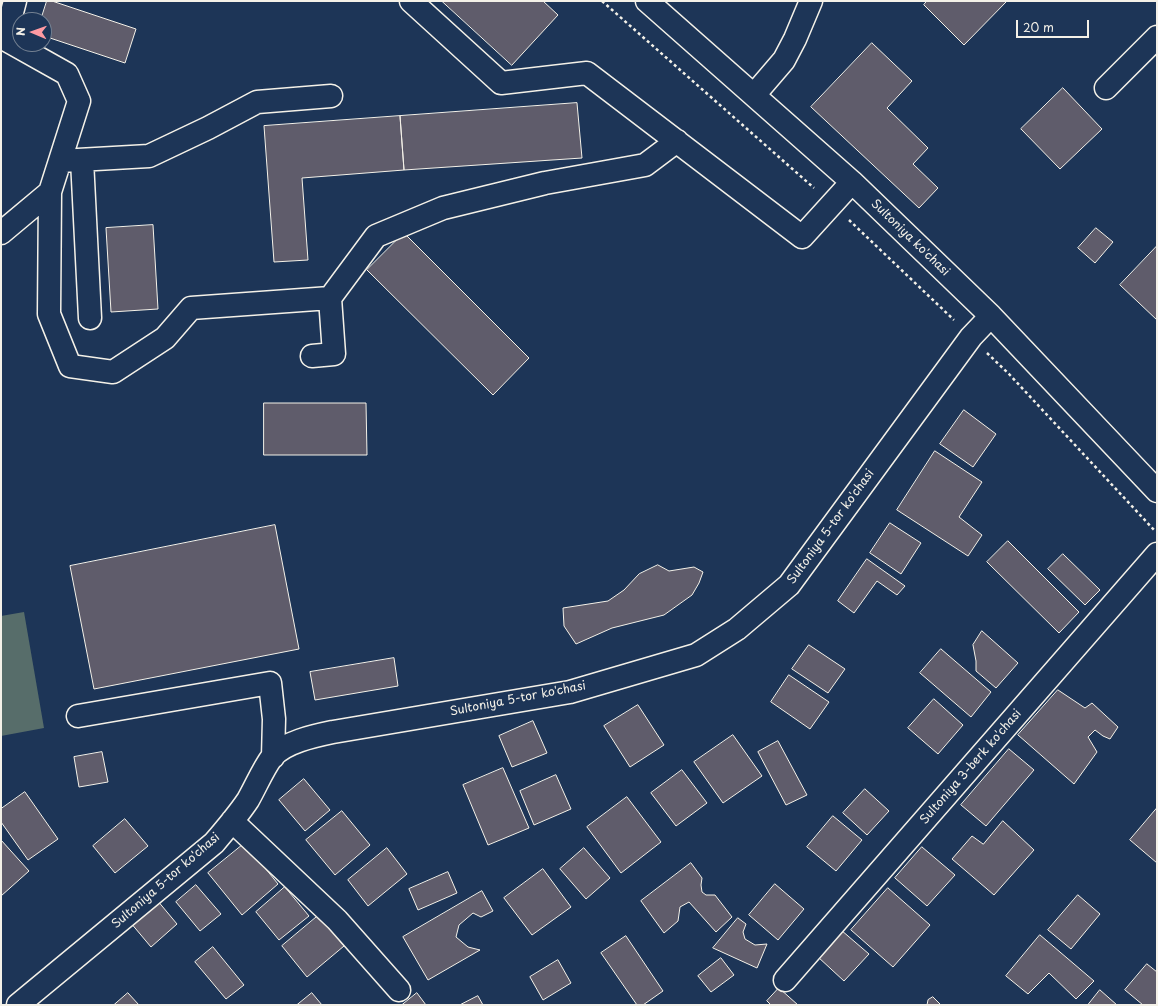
<!DOCTYPE html>
<html>
<head>
<meta charset="utf-8">
<style>
	body { margin:0 }
	#map { position:relative; width:1158px; height:1006px; overflow:hidden; background:#1d3557; font-family:"Playpen Sans",sans-serif }
	canvas { display:block }
	.frame { position:absolute; inset:0; border:2px solid #f4f1e8; pointer-events:none }
	.north { position:absolute; left:12px; top:12px; width:40px; height:40px; box-sizing:border-box; background:#1d3557; border:1px solid #738091; border-radius:50%; rotate:272deg; font-size:11px; font-weight:700; line-height:16px; text-align:center; color:#f4f1e8 }
	.north::after { content:''; display:block; margin:auto; width:14px; height:18px; background:#ff9aa2; clip-path:polygon(50% 0,100% 100%,50% 72%,0 100%) }
	.scale { position:absolute; left:1016px; top:20px; width:73px; height:18px; box-sizing:border-box; border:2px solid #f4f1e8; border-top:0; padding-left:5px; font-size:12px; line-height:14px; white-space:nowrap; color:#f4f1e8; -webkit-text-stroke:3px #1d3557; paint-order:stroke }
</style>
</head>
<body>
<div id="map">
<canvas width="1158" height="1006"></canvas>
<div class="frame"></div>
<div class="north">N</div>
<div class="scale">20 m</div>
</div>
<script>
const g = document.querySelector('canvas').getContext('2d');
g.lineJoin = 'round';
function fill(path, color) { g.fillStyle = color; g.fill(path, 'evenodd'); }
function trace(path, color, width, dash) { g.strokeStyle = color; g.lineWidth = width; g.lineCap = dash ? 'butt' : 'round'; g.setLineDash(dash || []); g.stroke(path); }
function label(font, color, halo, rows, align = 'center') {
  g.font = font + ' "Playpen Sans",sans-serif'; g.lineWidth = 3; g.setLineDash([]); g.textBaseline = 'middle'; g.strokeStyle = halo; g.fillStyle = color; for (const [text, x, y, turn = 0] of rows) {
    g.save(); g.translate(x, y); g.rotate((+turn || 0) * Math.PI / 180); g.textAlign = isNaN(turn) ? turn : align; if (halo) g.strokeText(text, 0, 0); g.fillText(text, 0, 0); g.restore();
  }
}
fill(new Path2D(`
	M24,612L44,728L1,736V616Z`), '#576d6a');
const building = new Path2D(`
	M47,1H52L136,29L125,63L44,36V20H41Z
	M442,1H543L558,15L512,65Z
	M927,1H1007L964,45L924,5Z
	M872,43L912,81L887,108L928,148L913,164L938,188L919,208L811,107Z
	M1063,88L1102,129L1060,169L1021,129Z
	M577,103L582,158L404,170L400,116Z
	M400,116L404,170L302,178L308,260L274,262L264,126Z
	M153,225L158,309L111,312L106,228Z
	M1096,228L1113,242L1095,263L1078,248Z
	M404,233L529,358L493,395L367,270Z
	M1157,246V320L1120,285Z
	M264,403H366L367,455H264Z
	M964,410L996,434L973,467L940,444Z
	M935,451L982,482L959,517L982,535L968,556L897,510Z
	M890,523L921,543L901,574L870,553Z
	M275,525L299,649L94,689L70,566Z
	M1008,541L1079,612L1059,633L987,562Z
	M1063,554L1100,590L1085,605L1048,569Z
	M867,559L905,586L897,595L877,581L854,613L838,601Z
	M658,565L669,571L694,567L703,572L699,583L692,595L664,615L612,628L576,644L564,626L563,608L608,601L624,590L639,574Z
	M982,631L1018,663L996,688L976,671V661L973,645Z
	M809,645L845,669L828,693L792,669Z
	M941,649L991,692L971,717L920,673Z
	M394,658L398,686L315,700L310,672Z
	M789,675L829,702L810,729L771,702Z
	M1058,690L1085,708L1092,703L1118,727L1110,739L1103,736L1095,730L1088,737L1097,752L1074,784L1018,735Z
	M934,699L963,725L938,754L908,728Z
	M638,705L664,745L630,767L604,726Z
	M533,721L547,753L512,767L499,736Z
	M733,735L762,776L723,803L694,762Z
	M778,741L807,795L786,805L758,752Z
	M1009,749L1034,770L986,826L961,805Z
	M102,752L108,782L79,787L74,757Z
	M503,768L529,828L488,845L463,785Z
	M682,770L707,803L676,826L651,793Z
	M556,775L571,809L534,825L520,791Z
	M304,779L330,810L305,831L279,800Z
	M865,789L889,811L867,835L843,813Z
	M25,792L58,839L28,860L1,822V809Z
	M627,797L661,842L621,873L587,827Z
	M1157,808V863L1130,840Z
	M342,811L370,845L335,875L306,840Z
	M833,816L862,840L836,871L807,847Z
	M125,819L148,846L115,873L93,846Z
	M1003,821L1034,850L994,895L952,859L972,836L983,844Z
	M1,840L29,871L1,896Z
	M245,843L278,884L242,915L208,873Z
	M922,847L955,875L927,906L895,878Z
	M387,848L407,874L368,906L348,880Z
	M584,848L610,878L586,899L560,869Z
	M691,863L702,878L701,885L702,892L706,895H715L732,917L716,932L689,902L680,907L678,921L664,933L641,901Z
	M543,869L571,907L532,935L504,898Z
	M448,872L457,893L418,910L409,889Z
	M775,884L804,909L778,940L749,915Z
	M196,885L221,914L200,931L176,902Z
	M285,887L309,916L279,940L256,912Z
	M888,888L930,925L893,967L851,930Z
	M482,891L493,911L481,917L473,913L459,925L456,937L468,947L480,950L428,980L403,937Z
	M1078,895L1100,914L1071,949L1048,930Z
	M157,900L177,924L151,947L130,922Z
	M319,915L344,946L307,977L282,946Z
	M738,918L746,924L743,932L745,939L755,945L767,944L757,968L713,948Z
	M841,930L869,954L844,981L818,957Z
	M1040,935L1094,981L1076,999L1049,973L1028,994L1006,976Z
	M626,936L663,991L643,1005H637L601,953Z
	M213,947L244,985L226,999L195,962Z
	M721,958L734,975L711,992L698,976Z
	M558,960L571,983L543,1000L530,977Z
	M1147,964L1157,972V1005H1143L1125,990Z
	M779,988L798,1005H771L767,1001Z
	M1100,990L1117,1005H1088Z
	M128,993L139,1005H114Z
	M312,993L322,1005H297Z
	M417,993L426,1005H402Z
	M478,996L483,1005H460Z
	M933,997L941,1005H927L928,1000Z`);
fill(building, '#5f5c6b');
trace(building, '#f4f1e8', 1);
const minor = new Path2D(`
	M411,1L501,83L587,73L802,237L852,182
	M647,1L852,182L991,316L1157,491
	M1,37L67,74L79,101L50,192L1,233
	M5,39L15,1
	M1106,88L1157,37
	M754,95L784,60L795,39L811,1
	M82,160L90,318
	M60,161L149,156L208,128L257,102L331,96
	M50,192L49,314L70,366L113,372L165,338L191,308L330,298L376,236L443,208L545,183L645,165L677,141
	M312,356L334,354L330,298
	M78,716L270,683L274,719L273,757
	M232,821L337,920L399,990
	M785,980L1157,554
	M18,1005L214,843C226,829 238,815 248,800C256,786 263,769 272,757C285,742 314,736 333,732L570,692L696,655L737,629L789,585L971,337L991,316`);
trace(minor, '#f4f1e8', 25);
trace(new Path2D(`
	M602,1L814,188
	M849,220L954,320
	M987,353L1009,374L1155,531`), '#f4f1e8', 2.5, [3, 3]);
trace(minor, '#1d3557', 22);
label('12px', '#f4f1e8', '#1d3557', [
	["Sultoniya ko'chasi",910,238,44],
	["Sultoniya 5-tor ko'chasi",831,527,-54],
	["Sultoniya 5-tor ko'chasi",518,699,-11],
	["Sultoniya 3-berk ko'chasi",971,767,-49],
	["Sultoniya 5-tor ko'chasi",166,881,-41]
]);
</script>
</body>
</html>
